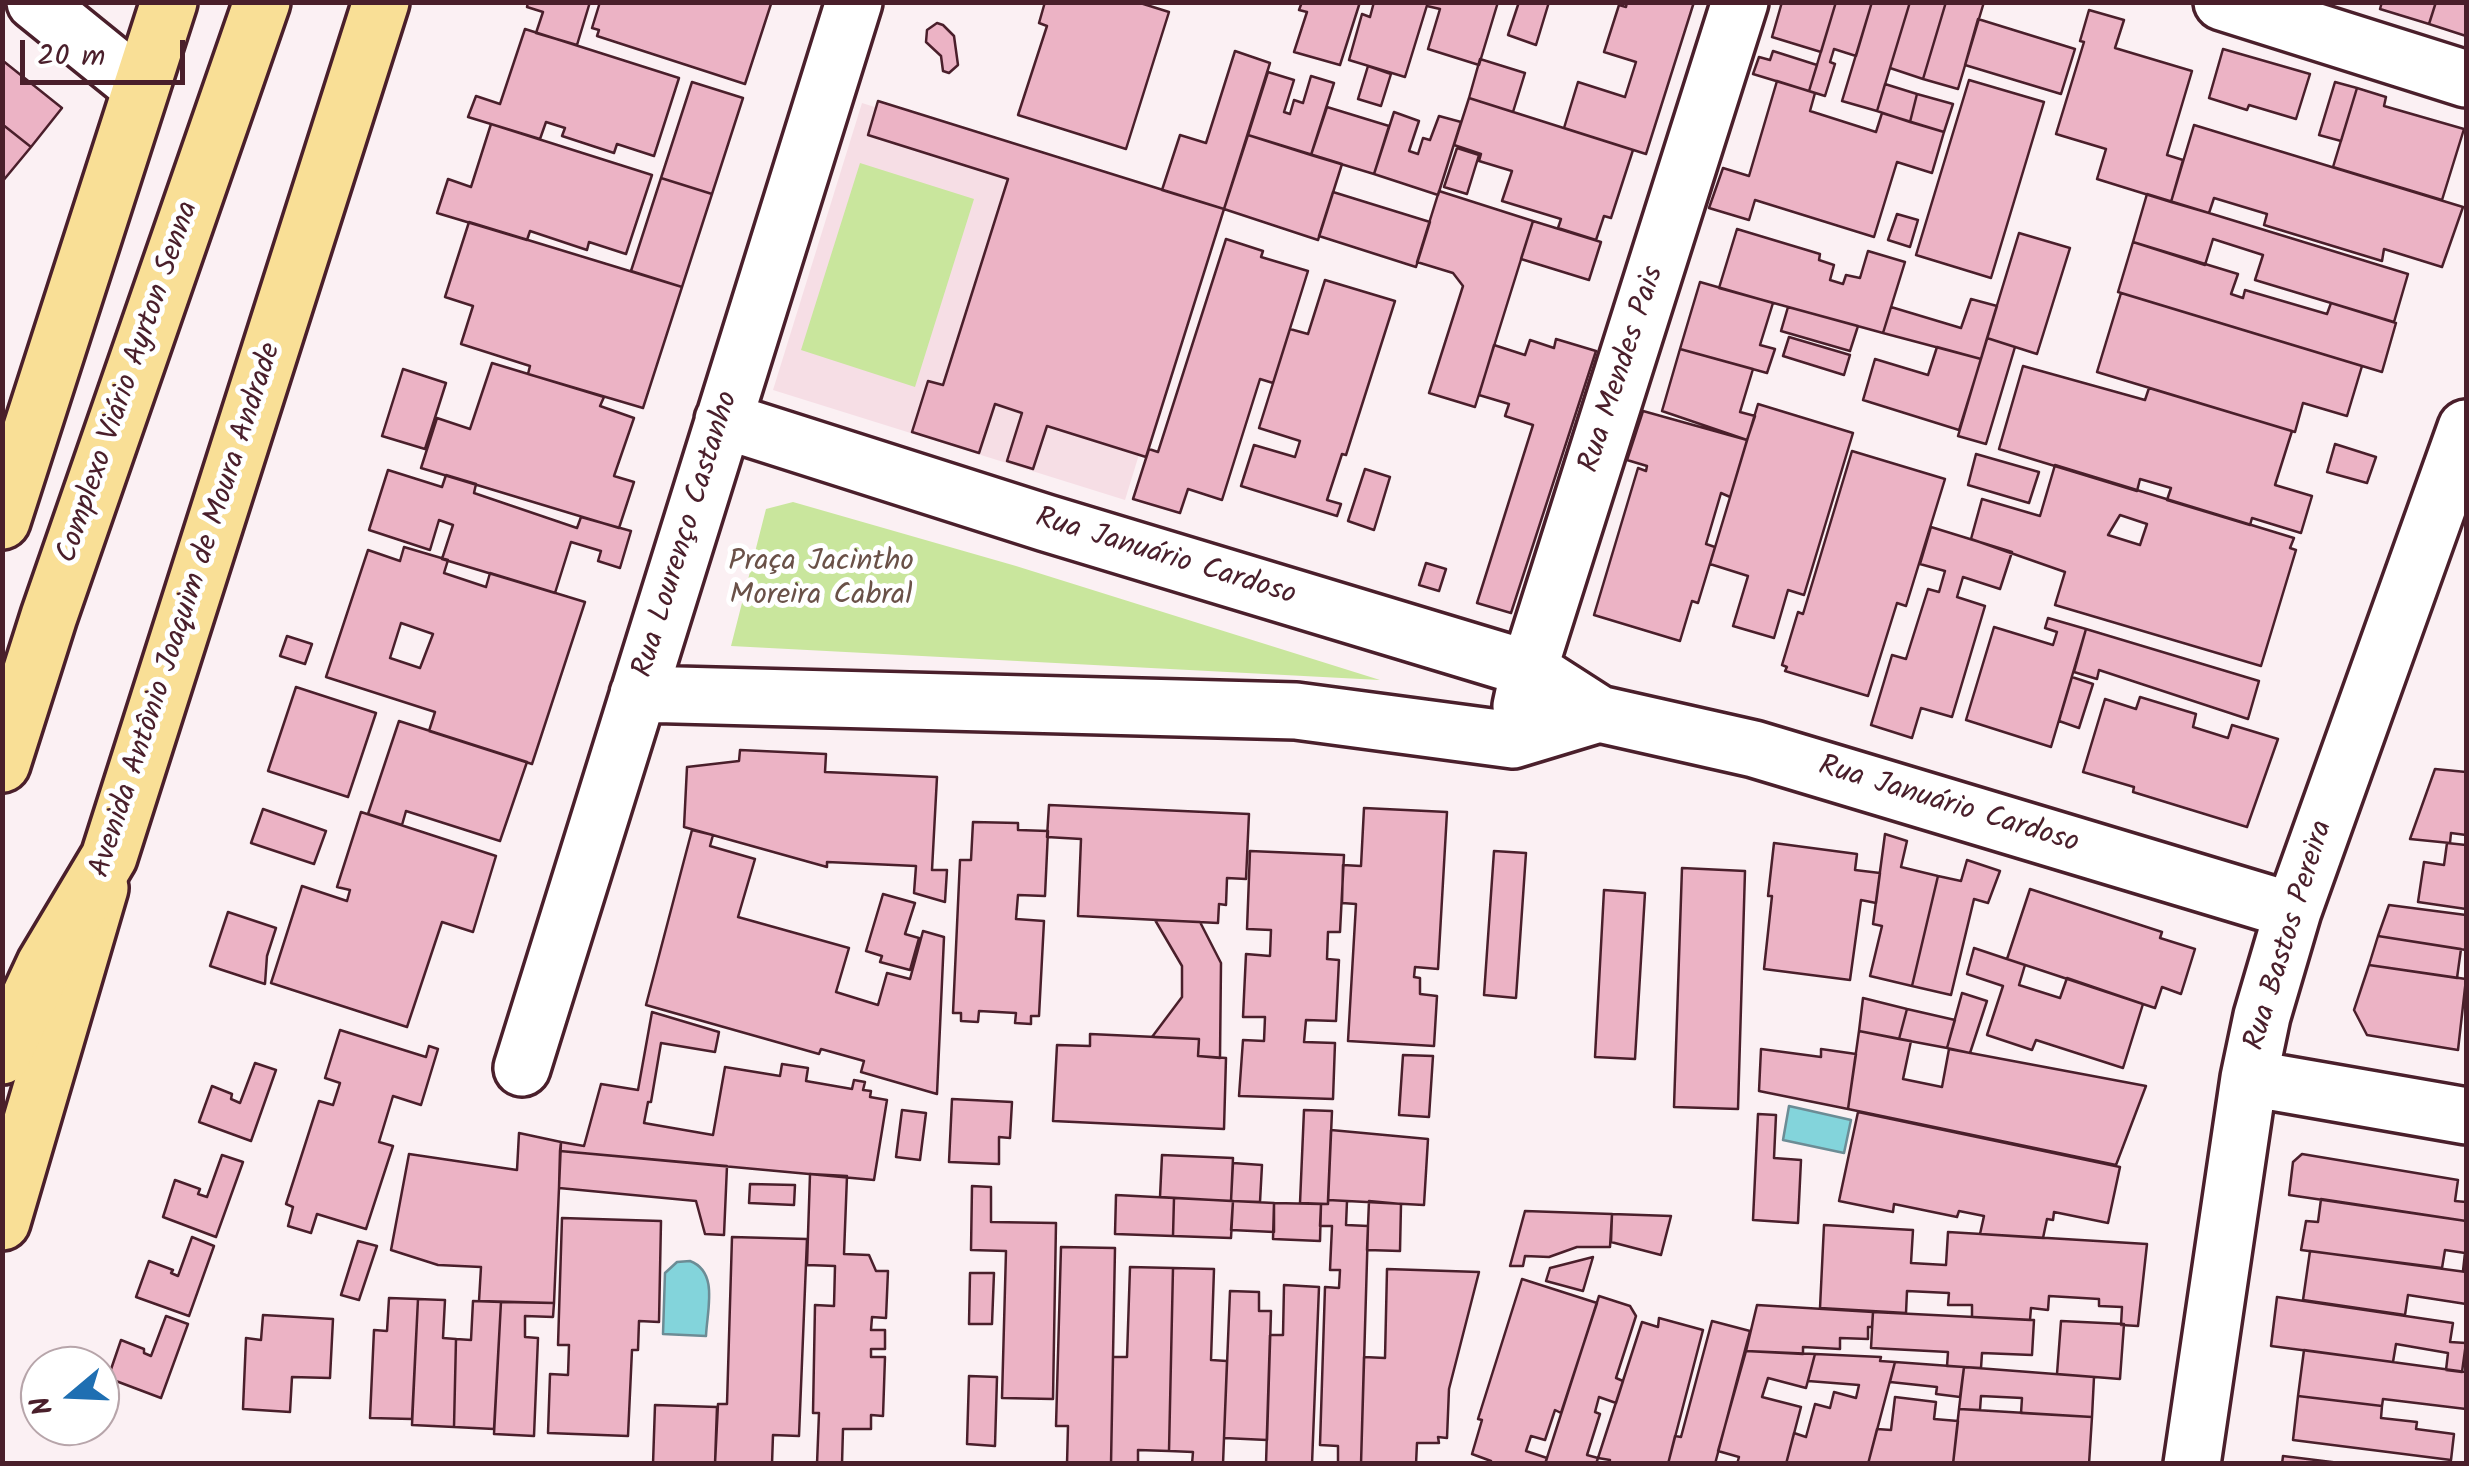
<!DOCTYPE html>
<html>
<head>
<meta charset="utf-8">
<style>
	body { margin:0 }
	#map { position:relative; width:2469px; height:1466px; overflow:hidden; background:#fbf0f3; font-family:Kalam,sans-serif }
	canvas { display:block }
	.frame { position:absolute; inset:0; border:5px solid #4a1f2b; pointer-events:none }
	.north { position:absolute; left:20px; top:1346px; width:100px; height:100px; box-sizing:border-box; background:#fff; border:2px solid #b7a5aa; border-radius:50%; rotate:251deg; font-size:28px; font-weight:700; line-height:40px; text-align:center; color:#4a1f2b }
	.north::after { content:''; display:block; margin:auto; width:35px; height:45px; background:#1f6fb2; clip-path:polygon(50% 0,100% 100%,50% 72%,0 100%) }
	.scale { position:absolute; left:20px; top:40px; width:165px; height:45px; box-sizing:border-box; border:5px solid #4a1f2b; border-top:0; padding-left:12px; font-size:30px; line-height:35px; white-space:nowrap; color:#4a1f2b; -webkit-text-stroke:8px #fff; paint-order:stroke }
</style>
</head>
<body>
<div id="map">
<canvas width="2469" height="1466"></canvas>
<div class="frame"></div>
<div class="north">N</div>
<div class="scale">20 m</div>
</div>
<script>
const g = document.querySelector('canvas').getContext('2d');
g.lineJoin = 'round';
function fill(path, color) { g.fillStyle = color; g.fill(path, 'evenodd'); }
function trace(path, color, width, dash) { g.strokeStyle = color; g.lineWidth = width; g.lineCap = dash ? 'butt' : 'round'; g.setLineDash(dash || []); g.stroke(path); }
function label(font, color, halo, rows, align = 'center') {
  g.font = font + ' Kalam,sans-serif'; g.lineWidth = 10; g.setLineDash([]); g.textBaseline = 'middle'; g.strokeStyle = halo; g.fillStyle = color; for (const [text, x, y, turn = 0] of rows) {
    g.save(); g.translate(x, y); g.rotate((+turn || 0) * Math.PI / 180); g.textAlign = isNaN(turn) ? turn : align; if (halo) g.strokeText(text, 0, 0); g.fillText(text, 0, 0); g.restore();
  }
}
fill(new Path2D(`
	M862,103L1213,214L1125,500L773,390Z`), '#f6dee5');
fill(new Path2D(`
	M860,163L974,199L915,387L801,350Z
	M793,502L1016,566L1380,680L731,646L766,509Z`), '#c9e69d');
const water = new Path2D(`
	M1789,1106L1851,1120L1844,1153L1783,1140Z
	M690,1261C719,1272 707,1310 706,1336L663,1334L665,1273L677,1262Z`);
fill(water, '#83d4db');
trace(water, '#6c8c95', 2.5);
const building = new Path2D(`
	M528,2H590L577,45L536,33L543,12L527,7Z
	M600,2H765L771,4L745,84L597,36L599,30L592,28Z
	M1045,2H1137L1169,12L1126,149L1018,115L1047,26L1039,23Z
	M1302,2H1360L1340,65L1294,52L1307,12L1299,10Z
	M1374,2H1428L1405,77L1349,60L1362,14L1370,17Z
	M1428,2H1498L1479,65L1428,49L1440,9L1427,6Z
	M1519,2H1549L1536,45L1508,35Z
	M1627,2H1694L1646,154L1564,128L1578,82L1625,97L1636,62L1604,52L1619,5L1626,7Z
	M1782,2H1836L1821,52L1772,37Z
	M1836,2H1872L1856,56L1834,49L1830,62L1835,64L1825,96L1809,91Z
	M1872,2H1910L1877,111L1842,101Z
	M1910,2H1946L1923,79L1890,68Z
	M1946,2H1984L1958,89L1923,79Z
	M2382,2H2436L2429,24L2380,9Z
	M2436,2H2466V36L2429,24Z
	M2089,10L2124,20L2115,48L2192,71L2167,155L2183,160L2171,202L2097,179L2106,149L2056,134L2084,42L2080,41Z
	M1978,19L2075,49L2061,94L1965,65Z
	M937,23L943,25L954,36L958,65L949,73L943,71L941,56L926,42L927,30Z
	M525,29L679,78L654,156L617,144L614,153L562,136L565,128L546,122L540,139L468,117L476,96L500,104Z
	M2223,49L2310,74L2296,119L2249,105L2247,110L2209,98Z
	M1235,51L1270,63L1224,209L1162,190L1180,135L1206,143Z
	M1773,51L1817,65L1809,91L1753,74L1759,57L1770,60Z
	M1480,59L1525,73L1513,112L1469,98Z
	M2,60L62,108L31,147L2,124Z
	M1368,66L1391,74L1381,106L1358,99Z
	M1268,72L1294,80L1284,112L1290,114L1294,100L1303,103L1311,76L1334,83L1311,155L1248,135Z
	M1969,80L2044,102L1991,278L1916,255Z
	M1777,81L1815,93L1810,111L1876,132L1882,113L1944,132L1932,173L1897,162L1874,237L1755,200L1749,220L1709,208L1723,168L1749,176Z
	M692,82L743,98L712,194L661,178Z
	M2335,82L2357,88L2341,141L2319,135Z
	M1885,84L1917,94L1910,122L1877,111Z
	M2357,88L2386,97L2384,106L2464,129L2442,200L2333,167Z
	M1917,94L1953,104L1944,132L1910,122Z
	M1469,98L1633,150L1611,218L1604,216L1596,240L1558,228L1561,219L1502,201L1512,171L1479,161L1481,154L1454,145Z
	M878,101L1224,209L1146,457L1047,426L1033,469L1007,461L1022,413L995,404L979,453L912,432L928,381L943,385L1008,179L868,135Z
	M1327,107L1389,126L1374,174L1311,155Z
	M1394,112L1419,121L1409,151L1418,154L1423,138L1430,140L1439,116L1461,122L1438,195L1374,174Z
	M2,124L31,147L2,182Z
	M491,124L652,175L626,254L589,242L587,250L530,231L527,240L437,213L448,179L471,187Z
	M2194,125L2463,207L2442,267L2384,249L2382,261L2264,225L2267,214L2214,198L2209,213L2171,202Z
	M1248,135L1342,164L1318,240L1224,209Z
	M1457,148L1479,155L1467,194L1444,187Z
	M661,178L712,194L682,287L631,271Z
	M1439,191L1533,221L1475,407L1429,393L1463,286L1453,273L1417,262Z
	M1333,192L1430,222L1416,267L1319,236Z
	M2147,194L2408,274L2394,322L2255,280L2263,255L2213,239L2205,265L2133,242Z
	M1897,214L1918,220L1910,247L1888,240Z
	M1533,221L1601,242L1589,280L1521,259Z
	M469,222L682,287L643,408L528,374L530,366L461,344L473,306L445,297Z
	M1737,229L1820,254L1819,260L1834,265L1830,280L1843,284L1846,275L1860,278L1868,251L1905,262L1883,333L1719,288Z
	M2019,233L2070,248L2037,354L1987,338Z
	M1226,239L1263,251L1261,257L1308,271L1273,383L1260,379L1222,500L1188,489L1180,513L1133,499L1149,449L1158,452Z
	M2133,242L2238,274L2231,294L2243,298L2245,290L2327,314L2331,303L2396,323L2382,372L2118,292Z
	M1325,280L1395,301L1346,455L1342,454L1327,500L1341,504L1337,516L1241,486L1254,445L1295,457L1300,441L1259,428L1290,329L1308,334Z
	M1700,282L1773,303L1760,345L1775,349L1767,373L1680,349Z
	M2121,293L2362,366L2347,416L2303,403L2295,432L2097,372Z
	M1971,299L1997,306L1981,359L1883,333L1891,307L1961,328Z
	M1788,307L1858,326L1850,351L1781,331Z
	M1789,337L1850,355L1844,375L1783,356Z
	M1987,338L2015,347L1986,444L1958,436Z
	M1556,339L1596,351L1511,613L1477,603L1533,425L1505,416L1509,404L1479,395L1494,345L1525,355L1530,340L1554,348Z
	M1937,347L1981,359L1959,430L1863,400L1875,359L1928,375Z
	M1680,349L1753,369L1740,412L1755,416L1747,440L1662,411Z
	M492,363L604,397L600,406L634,418L614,476L634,482L619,528L421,468L437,418L470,429Z
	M2023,366L2145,400L2149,388L2292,431L2275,485L2312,496L2301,533L2252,518L2250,525L2167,500L2171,488L2140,479L2137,491L1999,449Z
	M403,369L446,383L425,449L382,436Z
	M1758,404L1853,433L1804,595L1788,590L1774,638L1733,626L1748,576L1710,564Z
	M1643,411L1747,440L1730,497L1721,493L1706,544L1715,547L1698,603L1692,601L1680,641L1594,615L1638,468L1646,471L1647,466L1627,460Z
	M2335,444L2376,457L2367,483L2327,472Z
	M1852,451L1945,479L1906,606L1897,603L1868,696L1785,671L1787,667L1782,665L1798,612L1803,614Z
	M1976,454L2039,472L2029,503L1968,485Z
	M2055,465L2294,538L2290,548L2296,550L2261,666L2055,605L2065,572L1971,539L1982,499L2040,516ZM2120,515L2147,524L2140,545L2108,535Z
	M1365,469L1390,477L1374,530L1348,521Z
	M388,470L442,487L446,475L476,484L474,493L577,528L581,517L631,531L620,568L598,561L601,551L571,542L555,593L442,559L453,525L439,520L430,550L369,530Z
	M1931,527L2012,552L2000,589L1963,577L1957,597L1985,606L1952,717L1921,708L1912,738L1871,725L1892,655L1906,659L1928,589L1939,592L1945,571L1920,564Z
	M404,547L448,560L444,573L486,587L490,573L585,602L532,764L429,731L435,712L326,677L368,550L400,561ZM401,623L433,634L420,668L390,658Z
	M1426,563L1446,569L1439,591L1419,585Z
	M2048,618L2086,629L2051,747L1966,720L1994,627L2053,645L2057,632L2045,628Z
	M2086,629L2259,681L2248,719L2099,670L2097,679L2074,672Z
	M287,636L312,644L305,664L280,656Z
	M2072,677L2093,684L2079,728L2059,721Z
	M296,687L376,713L348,797L268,771Z
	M2140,697L2196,714L2193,727L2228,738L2232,725L2278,739L2247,827L2133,792L2134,787L2083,772L2105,699L2136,709Z
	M399,721L527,762L500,841L406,811L402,825L368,814Z
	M740,750L826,754L825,772L937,777L932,870H947L945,902L914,893L916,866L827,862V867L684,827L687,767L739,761Z
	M2435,769L2466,772V835L2451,833L2450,843L2410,839Z
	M1049,805L1249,814L1246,879L1227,878L1226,905L1219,904L1218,923L1078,916L1081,839L1047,837Z
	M1364,808L1447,812L1438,969L1415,967L1414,977L1420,978V994L1437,996L1434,1046L1348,1041L1356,904L1342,903L1343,865L1361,866Z
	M263,809L326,831L314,864L251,843Z
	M361,812L496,856L473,932L442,922L407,1027L271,983L302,886L347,901L350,890L337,887Z
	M973,822L1018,823V830L1048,831L1045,896L1018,895L1016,919L1044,921L1039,1016H1031V1024L1015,1023L1016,1013L979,1011L978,1022L961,1021V1013H953L960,860H971Z
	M692,830L713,835L710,846L755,859L738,917L849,948L836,992L878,1005L887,973L910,979L923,931L944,937L937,1094L861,1072L864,1061L821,1049L819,1054L646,1005Z
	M1885,834L1907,841L1901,867L1938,876L1912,986L1870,976L1882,926L1873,924Z
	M1774,843L1857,854L1855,870L1880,873L1876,903L1861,900L1850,980L1764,969L1772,896H1768Z
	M2447,843L2466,845V909L2418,902L2424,862L2444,865Z
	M1250,851L1344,855L1340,932H1328L1327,959L1339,960L1336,1021L1306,1020L1304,1042L1335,1043L1333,1099L1239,1096L1243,1040L1264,1041L1265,1017H1243L1246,954L1270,956L1271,930L1247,929Z
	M1494,851L1526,853L1516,998L1484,995Z
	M1967,860L2000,871L1988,903L1974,899L1951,995L1912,986L1938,876L1961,881Z
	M1682,868L1745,871L1738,1109L1674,1107Z
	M2030,889L2162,932L2160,938L2195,949L2181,994L2162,987L2155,1008L2007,959Z
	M1604,890L1645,893L1635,1059L1595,1057Z
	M883,894L915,903L905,934L919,938L910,970L880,962L882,956L866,951Z
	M2389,905L2466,915V950L2378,936Z
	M228,912L276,928L267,956L265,984L210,966Z
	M1155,920L1200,922L1221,963L1220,1058L1198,1056L1199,1039L1152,1037L1182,997V966Z
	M2378,936L2461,949L2457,978L2369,965Z
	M1974,948L2025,965L2019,985L2060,998L2067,978L2143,1004L2123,1068L2036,1040L2032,1050L1987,1035L2003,986L1967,974Z
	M2369,965L2466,979L2458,1050L2367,1035L2354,1010Z
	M1962,993L1987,1001L1970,1053L1947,1048Z
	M1863,998L1907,1009L1899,1039L1859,1031Z
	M1907,1009L1955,1020L1947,1048L1899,1039Z
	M652,1012L719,1032L715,1052L661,1043L651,1102H648L644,1123L713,1135L725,1067L780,1076L782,1064L808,1068L806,1081L852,1089L854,1080L865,1082L863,1090L871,1091L870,1097L887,1100L874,1180L560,1151L561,1142L584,1146L601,1084L638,1090Z
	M340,1030L426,1057L429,1046L438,1049L421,1105L393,1096L379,1142L393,1146L366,1229L317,1214L311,1233L288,1226L293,1207L286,1204L319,1101L333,1105L340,1083L325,1078Z
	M1859,1031L1911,1041L1903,1079L1942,1087L1949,1049L2146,1086L2116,1165L1848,1109Z
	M1090,1034L1199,1039L1198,1056L1226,1058L1224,1129L1053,1121L1057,1045L1090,1046Z
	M1761,1049L1821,1057V1049L1856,1054L1848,1109L1759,1091Z
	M1403,1055L1433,1056L1429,1117L1399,1115Z
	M255,1063L276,1070L251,1141L199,1122L212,1086L232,1094L231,1099L240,1103Z
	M952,1099L1012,1102L1010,1138L999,1137V1164L949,1162Z
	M902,1110L926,1113L920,1160L896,1157Z
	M1304,1110L1332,1111L1328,1204L1300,1203Z
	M1858,1112L2120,1167L2108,1223L2054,1212L2053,1220L2047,1219L2043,1238L1980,1234L1984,1216L1959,1211L1957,1217L1894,1204L1893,1212L1839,1201Z
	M1758,1114L1776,1115L1774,1158L1801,1160L1798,1223L1753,1220Z
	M1331,1130L1428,1139L1424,1205L1328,1200Z
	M519,1133L561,1142L554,1303L479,1301L481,1267L438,1265L391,1250L409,1154L517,1170Z
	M560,1151L727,1166L724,1235L705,1234L696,1201L559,1188Z
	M2302,1154L2458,1180L2455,1201L2466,1202V1221L2289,1195L2293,1162Z
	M222,1155L243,1162L216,1237L163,1217L175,1180L200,1189L198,1194L207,1197Z
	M1162,1155L1233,1158L1231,1201L1160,1197Z
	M1233,1163L1262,1165L1260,1202L1231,1201Z
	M810,1174L847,1176L844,1254L869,1255L876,1271H888L886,1318L872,1317L871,1330H885V1349H871V1357H885L883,1416L871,1415V1429H843L842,1464H817L819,1413H813L815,1305L834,1306L835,1266L807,1265Z
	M750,1184L795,1185L794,1205L749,1203Z
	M972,1186L991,1187V1222L1056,1223L1053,1399L1002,1398L1006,1251L971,1250Z
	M1116,1195L1174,1198L1173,1236L1115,1234Z
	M1174,1198L1233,1201L1231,1238L1173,1236Z
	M2321,1199L2466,1221V1272L2463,1271L2465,1253L2445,1250L2442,1268L2301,1250L2306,1221L2318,1222Z
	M1328,1200L1347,1201L1346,1225L1368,1226L1361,1464H1338V1446L1320,1445L1325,1287L1339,1288L1340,1270H1330L1332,1226H1320L1321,1204H1328Z
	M1233,1201L1274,1203V1232L1231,1230Z
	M1369,1201L1401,1204L1400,1251L1367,1250Z
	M1274,1203L1321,1204L1320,1241L1273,1239Z
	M1525,1211L1612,1214L1610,1247H1577L1549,1257L1525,1256L1523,1266H1510Z
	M1612,1214L1671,1216L1661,1255L1611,1242Z
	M562,1218L661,1221L659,1322L639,1321L638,1350H632L628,1436L548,1433L550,1374L568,1375L569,1345H558Z
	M1824,1225L1913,1230L1911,1263L1946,1265L1948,1232L2147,1244L2138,1326L2121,1325L2122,1307L2099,1306V1299L2049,1296L2048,1310L2031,1308L2030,1320L1972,1317V1305H1948L1949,1293L1907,1291L1906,1313L1820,1308Z
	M192,1237L214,1246L189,1316L136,1297L149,1261L173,1270L171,1273L178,1276Z
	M732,1237L807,1239L799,1436L773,1435L772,1464H715L718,1404H727Z
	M358,1241L377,1246L359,1300L341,1295Z
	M1061,1247L1115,1248L1111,1464H1067L1068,1426H1056Z
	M2310,1251L2466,1272V1304L2408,1295L2405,1315L2303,1300Z
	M1593,1257L1583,1291L1546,1281L1550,1268Z
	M1130,1267L1173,1268L1169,1451L1138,1450V1464H1111L1113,1357H1127Z
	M1173,1268L1214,1269L1211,1360L1227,1361L1223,1464H1192L1193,1452L1169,1451Z
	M1387,1269L1479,1272L1449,1389L1447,1438L1438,1437L1439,1443H1417L1416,1464H1361L1364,1357L1385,1358Z
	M970,1273H994L992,1324H969Z
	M1522,1279L1597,1303L1561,1413L1555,1410L1545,1440L1531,1436L1526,1451L1547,1458L1545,1464H1490L1491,1461L1472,1454L1482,1420L1478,1419Z
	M1284,1285L1319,1287L1312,1464H1266L1270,1335H1283Z
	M1230,1291L1259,1292V1311H1271L1267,1440L1224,1438Z
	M1599,1296L1630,1306L1636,1316L1616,1378L1623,1381L1616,1403L1599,1397L1595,1412L1600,1414L1587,1455L1598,1458L1596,1464H1545Z
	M2277,1297L2453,1323L2450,1342L2466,1343L2462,1372L2446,1370L2448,1353L2396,1344L2393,1362L2271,1346Z
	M389,1298L418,1299L412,1419L370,1418L374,1330L387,1331Z
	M418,1299L445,1300L443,1338L456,1339L454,1427L412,1425Z
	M473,1301L501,1302L494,1429L454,1427L456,1339L471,1340Z
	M501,1302L554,1303L553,1317L525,1316V1337L538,1338L534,1436L494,1434Z
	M1757,1305L1873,1312L1872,1327H1868V1339L1840,1338V1349L1803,1347V1354L1746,1351Z
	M1873,1312L2034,1320L2032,1355L1982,1353L1981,1368L1947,1366L1948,1352L1871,1348Z
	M263,1315L333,1319L330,1378L292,1377L290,1412L243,1409L246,1338L261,1340Z
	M166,1316L188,1324L161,1398L108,1378L121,1340L144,1349V1353L151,1356Z
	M1659,1318L1703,1330L1668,1464H1609L1610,1460L1598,1458L1642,1322L1658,1327Z
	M1712,1321L1750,1331L1715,1464H1668L1675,1436L1681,1437Z
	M2061,1321L2124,1324L2120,1379L2057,1374Z
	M2304,1350L2466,1372V1409L2383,1399L2382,1406L2298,1396Z
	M1746,1351L1815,1354L1806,1388L1768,1378L1762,1397L1801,1407L1786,1464H1737L1739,1457L1718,1451Z
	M1815,1354L1881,1357L1880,1361L1895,1362L1868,1464H1786L1794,1433L1806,1437L1815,1404L1830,1408L1834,1392L1856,1398L1859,1385L1808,1381Z
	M1895,1362L1964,1367L1960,1397L1936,1394L1937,1387L1890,1382Z
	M1964,1367L2094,1377L2092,1417L2021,1413L2022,1398L1981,1396L1980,1410L1959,1409Z
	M969,1376L997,1377L995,1446L967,1444Z
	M2298,1396L2382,1406L2381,1418L2417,1422L2416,1429L2454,1434L2451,1460L2293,1440Z
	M1895,1397L1936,1402L1934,1419L1958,1421L1953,1464H1868L1877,1429L1891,1430Z
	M655,1405L717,1407L715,1464H653Z
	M1959,1409L2092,1417L2089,1464H1953Z
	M2283,1456L2348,1464H2282Z`);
fill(building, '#ecb3c5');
trace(building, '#4a1f2b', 2.5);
const street = new Path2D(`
	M35,2L140,87
	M2222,2L2466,79
	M723,420L1046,523L1529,669L1599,714L1754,749L2293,911
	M638,694L1296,711L1513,740L1599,714
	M1521,706L1529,669L1740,2
	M522,1068L854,2
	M2249,1078L2466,1116
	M2192,1464L2249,1078L2262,1016L2293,911L2466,428`);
const primary = new Path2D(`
	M2,521L169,2
	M2,1222L100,888`);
const highway = new Path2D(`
	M2,764L49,616L262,2
	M2,1056L45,964L109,857L381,2`);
trace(street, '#4a1f2b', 62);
trace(primary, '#4a1f2b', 62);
trace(highway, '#4a1f2b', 62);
trace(street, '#fff', 55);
trace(primary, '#f9df96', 55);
trace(highway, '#f9df96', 55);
label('30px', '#4a1f2b', '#fff', [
	["Rua Mendes Pais",1624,370,-72],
	["Complexo Viário Ayrton Senna",130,383,-71],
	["Rua Lourenço Castanho",688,535,-73],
	["Rua Januário Cardoso",1165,559,17],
	["Avenida Antônio Joaquim de Moura Andrade",188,611,-72],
	["Rua Januário Cardoso",1948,807,17],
	["Rua Bastos Pereira",2291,936,-73]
]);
label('30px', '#6a5148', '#fff', [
	["Praça Jacintho",821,564],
	["Moreira Cabral",821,598]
]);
</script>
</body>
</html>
